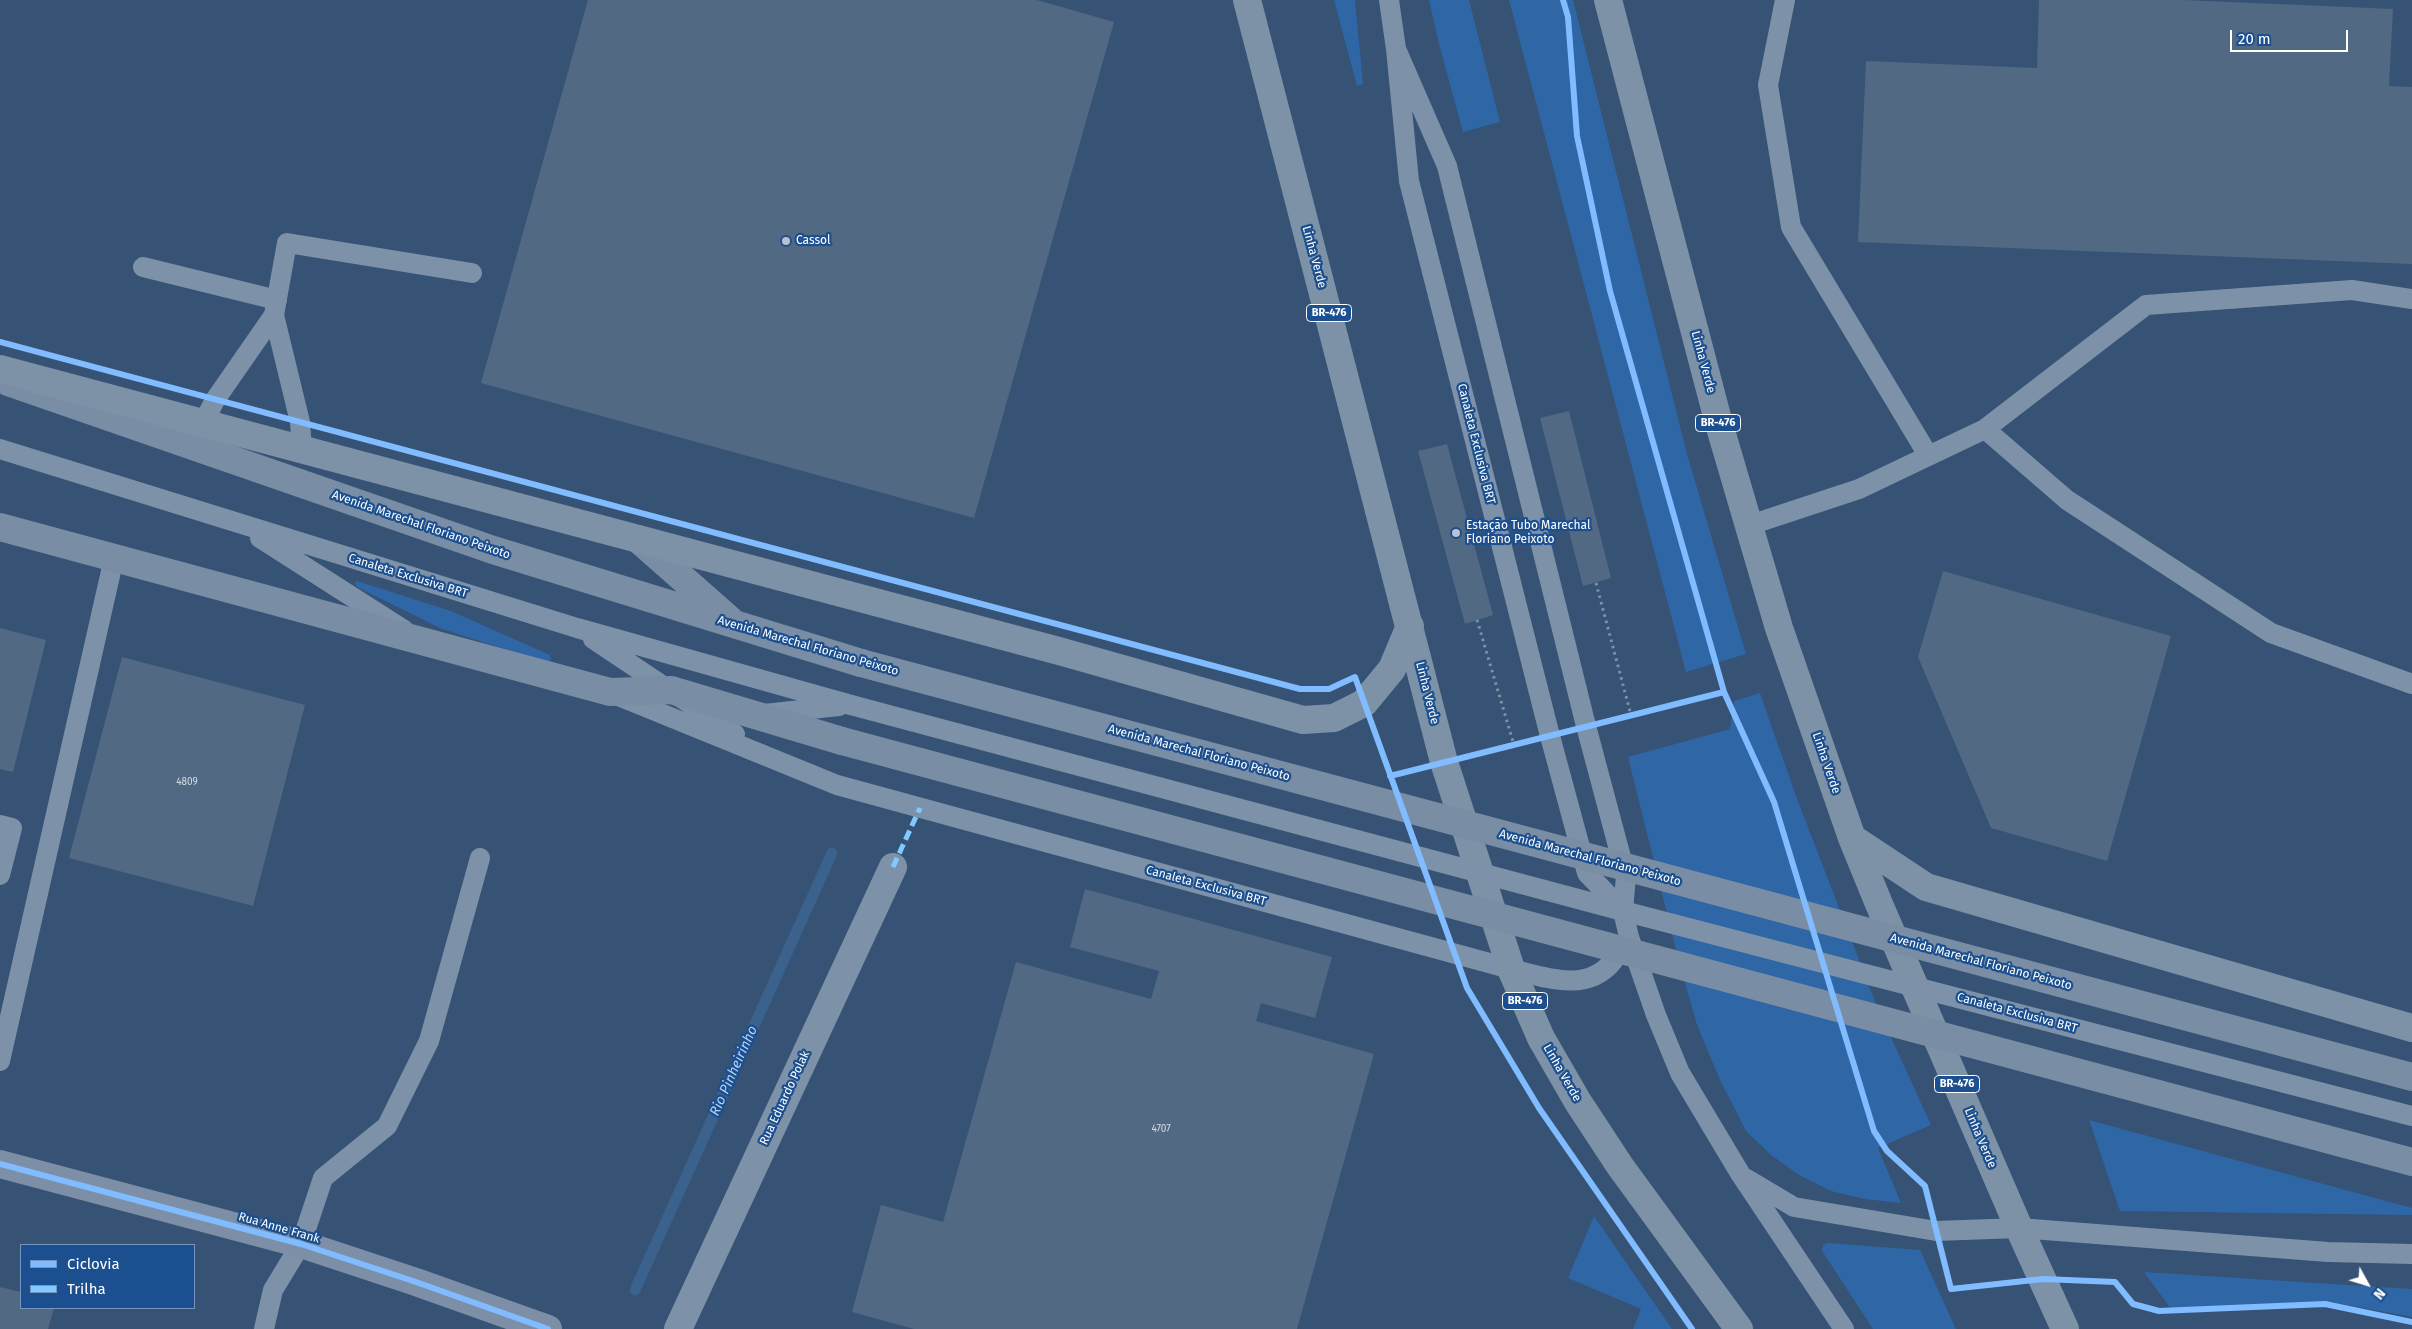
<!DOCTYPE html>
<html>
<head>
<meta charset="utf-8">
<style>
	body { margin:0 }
	#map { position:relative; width:2412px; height:1329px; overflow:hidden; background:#365274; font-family:"Fira Sans",sans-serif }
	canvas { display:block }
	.legend { position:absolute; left:20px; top:1244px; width:175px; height:65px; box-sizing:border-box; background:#1b4f8f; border:1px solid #7695bc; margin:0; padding:6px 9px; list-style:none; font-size:15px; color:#fff }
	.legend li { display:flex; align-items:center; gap:10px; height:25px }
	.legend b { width:25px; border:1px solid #7695bc }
	.north { position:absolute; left:2342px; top:1259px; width:50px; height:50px; -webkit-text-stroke:4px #1b4f8f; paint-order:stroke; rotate:129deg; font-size:14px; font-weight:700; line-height:20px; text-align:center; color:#fff }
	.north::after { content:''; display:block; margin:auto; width:18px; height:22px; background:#fff; clip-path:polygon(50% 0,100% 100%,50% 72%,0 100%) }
	.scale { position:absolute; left:2230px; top:30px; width:118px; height:22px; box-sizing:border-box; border:2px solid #fff; border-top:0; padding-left:6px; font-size:15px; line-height:18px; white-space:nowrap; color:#fff; -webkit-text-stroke:4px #1b4f8f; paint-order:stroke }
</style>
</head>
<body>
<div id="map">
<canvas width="2412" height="1329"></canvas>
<ul class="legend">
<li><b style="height:6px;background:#80bcff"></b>Ciclovia</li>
<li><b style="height:6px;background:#80caff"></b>Trilha</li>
</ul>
<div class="north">N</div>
<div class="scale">20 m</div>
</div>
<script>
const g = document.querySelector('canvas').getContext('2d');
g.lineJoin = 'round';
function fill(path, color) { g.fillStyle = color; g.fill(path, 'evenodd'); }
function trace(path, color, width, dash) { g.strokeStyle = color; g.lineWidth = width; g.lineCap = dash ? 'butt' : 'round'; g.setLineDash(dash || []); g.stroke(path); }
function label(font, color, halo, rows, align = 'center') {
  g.font = font + ' "Fira Sans",sans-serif'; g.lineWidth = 4.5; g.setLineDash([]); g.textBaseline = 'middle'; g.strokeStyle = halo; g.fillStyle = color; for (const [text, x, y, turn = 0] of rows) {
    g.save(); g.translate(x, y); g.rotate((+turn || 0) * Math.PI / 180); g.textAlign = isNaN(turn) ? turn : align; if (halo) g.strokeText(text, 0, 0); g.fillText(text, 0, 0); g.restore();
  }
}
fill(new Path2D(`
	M1334,0H1355L1363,84L1357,86Z
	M1429,0H1469L1500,122L1463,132L1439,44Z
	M1509,0H1573L1687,454L1746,654L1686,672Z
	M357,581L451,611L550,655L551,660L546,662L442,629L357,587L355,583Z
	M1760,693L1796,796L1876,1004L1931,1125L1878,1148L1901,1203L1865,1199L1831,1191L1799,1175L1771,1155L1746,1131L1720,1080L1697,1025L1678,958L1628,757L1730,729L1734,701Z
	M2089,1120L2412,1208V1215L2120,1211Z
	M1594,1216L1672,1329H1633L1641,1309L1568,1278Z
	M1828,1243L1920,1250L1956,1329H1873L1822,1251L1823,1245Z
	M2144,1272L2412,1289V1317L2330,1302L2171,1309Z`), '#2f66a5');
trace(new Path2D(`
	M635,1290L832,853`), '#3b618d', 11);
fill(new Path2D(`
	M588,0H1037L1114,22L974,518L481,383Z
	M2039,0H2183L2393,9L2389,86L2412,87V264L1858,242L1866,61L2037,68Z
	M1569,411L1611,578L1583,586L1540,418Z
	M1447,444L1493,615L1465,624L1418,451Z
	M1943,571L2171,636L2107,861L1991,828L1918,657Z
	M0,628L46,640L13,772L0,769Z
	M122,657L305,705L253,906L69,858Z
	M1085,889L1332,957L1315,1018L1261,1003L1256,1021L1374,1054L1297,1329H914L852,1312L881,1205L943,1222L1016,962L1151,999L1159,971L1070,947Z
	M0,1287L21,1292V1308H54L48,1329H0Z`), '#526984');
trace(new Path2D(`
	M1596,583L1631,715
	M1477,620L1514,745`), '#7d92a8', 3, [2.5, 4]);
trace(new Path2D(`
	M1389,0L1396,49L1409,181L1550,736L1587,873L1623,911
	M1785,0L1768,85L1791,227L1928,455
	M1396,49L1447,166L1586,726L1626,876L1623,911L1629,937L1656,1015L1680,1073L1741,1175L1844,1329
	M143,267L277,300
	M203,423L215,400L274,315
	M1985,429L2067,500L2271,633L2412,684
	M0,449L577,628L851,705
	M302,450L300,422L274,315L287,243L472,273
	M1747,526L1859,489L1985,429L2146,305L2352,290L2412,299
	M260,538L404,630
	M593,639L735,734
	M616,695L837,785L1511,969C1544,977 1587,994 1613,961C1618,954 1623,946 1628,939
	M764,714L839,706
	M0,825L12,828L0,875
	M0,1061L114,558
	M1747,1179L1794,1207L1936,1231L2019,1228L2328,1252L2412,1254
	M264,1329L273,1290L301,1244L323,1178L387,1126L429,1041L480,858`), '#7d92a8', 20);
trace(new Path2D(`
	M678,1329L893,867`), '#7d92a8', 28);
trace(new Path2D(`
	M8,382L493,550L861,663
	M0,527L610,692L671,690L842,741
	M638,539L730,620`), '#798da4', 28);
trace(new Path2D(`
	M0,1164L301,1244L416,1282L548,1329`), '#7d8ea7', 28);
trace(new Path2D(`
	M1247,0L1444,762L1511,969L1541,1038L1578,1102L1620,1166L1739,1329
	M1608,0L1719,424L1779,628L1852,838L1879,904L2019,1228L2065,1329
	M0,369L1059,651L1303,720L1334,718L1364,703L1392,669L1410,626
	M1852,838L1926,887L2412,1028`), '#7e92a7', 28);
trace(new Path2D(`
	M851,705L1623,911L2412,1116`), '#7d92a8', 20);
trace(new Path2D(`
	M861,663L2412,1077
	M842,741L2412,1162`), '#798da4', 28);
trace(new Path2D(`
	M893,867L920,808`), '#80caff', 5, [10, 5]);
trace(new Path2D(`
	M1563,0L1568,17L1577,136L1610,291L1724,692L1774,802L1874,1131L1887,1151L1925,1186L1951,1289L2043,1279L2115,1282L2133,1304L2159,1311L2325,1304L2412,1322
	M0,342L1300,689H1329L1355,677L1467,988L1539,1108L1692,1329
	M1390,776L1724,692
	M0,1164L301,1244L416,1282L548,1329`), '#80bcff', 6);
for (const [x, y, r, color] of [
	[786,241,5,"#b9c2ce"],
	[1456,533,5,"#b9c2ce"]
]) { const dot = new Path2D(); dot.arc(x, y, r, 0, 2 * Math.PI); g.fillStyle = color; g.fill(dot); trace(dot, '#1b4f8f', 2); }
label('10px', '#d4dae0', null, [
	["4809",187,782],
	["4707",1161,1129]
]);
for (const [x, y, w] of [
	[1329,313,45],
	[1718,423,45],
	[1525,1001,45],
	[1957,1084,45]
]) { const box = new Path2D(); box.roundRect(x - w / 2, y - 8.5, w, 17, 4); g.fillStyle = '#1b4f8f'; g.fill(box); trace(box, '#fff', 1); }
label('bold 11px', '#fff', null, [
	["BR-476",1329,313],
	["BR-476",1718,423],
	["BR-476",1525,1001],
	["BR-476",1957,1084]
]);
label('12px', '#fff', '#1b4f8f', [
	["Cassol",796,241],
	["Estação Tubo Marechal",1466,526],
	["Floriano Peixoto",1466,540]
], 'left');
label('12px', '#fff', '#1b4f8f', [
	["Linha Verde",1314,257,75],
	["Linha Verde",1703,362,75],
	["Canaleta Exclusiva BRT",1476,444,76],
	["Avenida Marechal Floriano Peixoto",421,525,19],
	["Canaleta Exclusiva BRT",408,576,17],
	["Avenida Marechal Floriano Peixoto",808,646,16],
	["Linha Verde",1427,693,76],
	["Avenida Marechal Floriano Peixoto",1199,753,15],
	["Linha Verde",1826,763,71],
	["Avenida Marechal Floriano Peixoto",1590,858,15],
	["Canaleta Exclusiva BRT",1206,886,15],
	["Avenida Marechal Floriano Peixoto",1981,962,15],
	["Canaleta Exclusiva BRT",2017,1013,15],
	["Linha Verde",1562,1073,60],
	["Rua Eduardo Polak",785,1098,-65],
	["Linha Verde",1980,1138,67],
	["Rua Anne Frank",279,1228,16]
]);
label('italic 14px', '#b5d3f5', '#1b4f8f', [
	["Rio Pinheirinho",734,1071,-66]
]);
</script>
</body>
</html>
